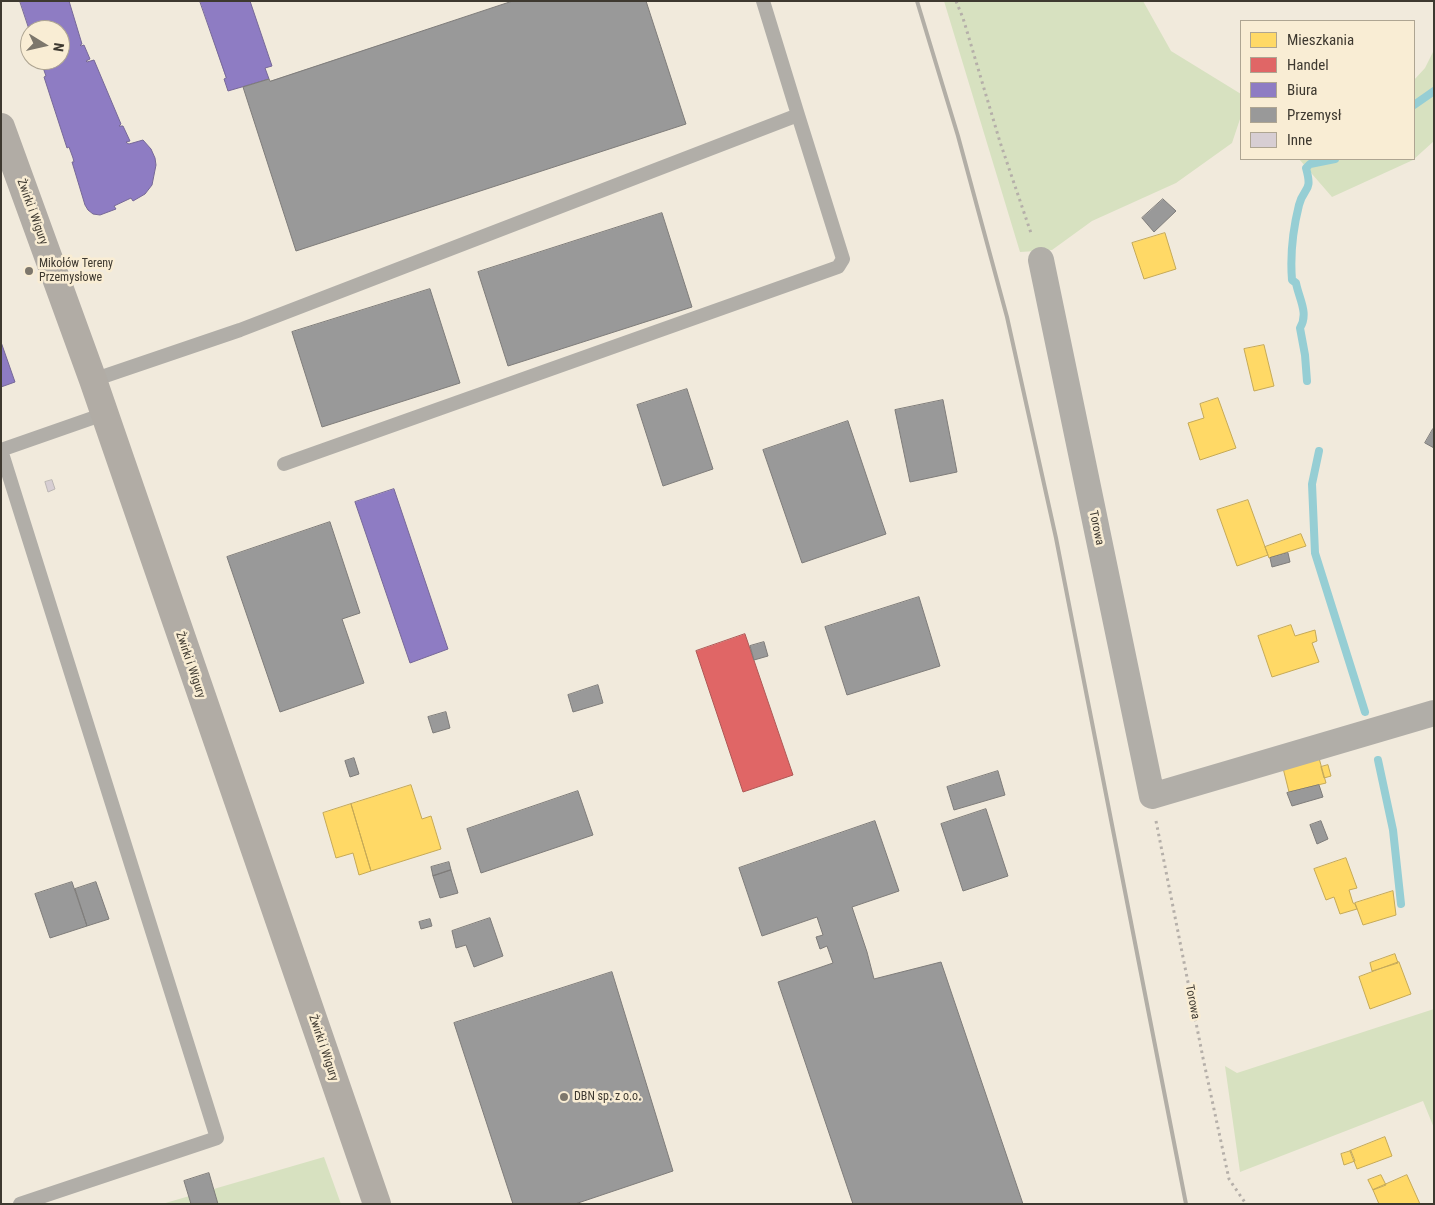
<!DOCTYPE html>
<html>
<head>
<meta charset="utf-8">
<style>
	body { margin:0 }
	#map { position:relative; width:1435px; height:1205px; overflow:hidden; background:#f1eadc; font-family:"Roboto Condensed",sans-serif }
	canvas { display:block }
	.frame { position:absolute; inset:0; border:2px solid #3e3930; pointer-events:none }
	.legend { position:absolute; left:1240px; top:20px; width:175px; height:140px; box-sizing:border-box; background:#f9edd4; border:1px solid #aea592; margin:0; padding:6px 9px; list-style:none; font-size:15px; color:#3e3930 }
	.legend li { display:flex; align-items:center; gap:10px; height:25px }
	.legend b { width:25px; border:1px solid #aea592 }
	.north { position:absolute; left:20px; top:20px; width:50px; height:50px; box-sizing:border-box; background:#f9edd4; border:1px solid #aea592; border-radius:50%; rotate:99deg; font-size:14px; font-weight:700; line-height:20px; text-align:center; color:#3e3930 }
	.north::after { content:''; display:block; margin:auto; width:18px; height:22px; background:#7d776c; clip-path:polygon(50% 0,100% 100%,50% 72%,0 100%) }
</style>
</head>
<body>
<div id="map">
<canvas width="1435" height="1205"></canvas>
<div class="frame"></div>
<ul class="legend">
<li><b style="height:14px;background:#ffd966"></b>Mieszkania</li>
<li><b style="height:14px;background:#e06666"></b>Handel</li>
<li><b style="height:14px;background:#8e7cc3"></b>Biura</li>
<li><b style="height:14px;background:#999"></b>Przemysł</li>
<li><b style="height:14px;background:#d7ced3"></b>Inne</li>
</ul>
<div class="north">N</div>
</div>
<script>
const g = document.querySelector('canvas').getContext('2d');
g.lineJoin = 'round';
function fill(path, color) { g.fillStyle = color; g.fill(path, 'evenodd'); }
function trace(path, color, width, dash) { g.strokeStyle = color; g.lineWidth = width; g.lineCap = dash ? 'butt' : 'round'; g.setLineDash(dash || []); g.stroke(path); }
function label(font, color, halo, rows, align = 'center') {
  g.font = font + ' "Roboto Condensed",sans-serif'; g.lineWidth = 5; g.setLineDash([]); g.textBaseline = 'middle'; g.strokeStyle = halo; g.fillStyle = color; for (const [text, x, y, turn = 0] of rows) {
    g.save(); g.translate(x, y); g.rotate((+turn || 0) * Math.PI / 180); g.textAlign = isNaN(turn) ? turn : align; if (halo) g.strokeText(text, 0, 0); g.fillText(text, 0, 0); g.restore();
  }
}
fill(new Path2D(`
	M944,1H1143L1171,51L1241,94V116L1232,143L1176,183L1092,221L1052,250L1020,252Z
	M1434,50V141L1413,160L1332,197L1299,159H1414V80L1425,68Z
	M1434,1009V1128L1423,1101L1240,1172L1225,1066L1237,1073Z
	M324,1157L341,1204H162Z`), '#d7e1c0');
const homes = new Path2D(`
	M1165,233L1176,269L1144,279L1132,243Z
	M1264,345L1274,386L1254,391L1244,349Z
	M1218,398L1236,448L1200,460L1188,423L1204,418L1200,404Z
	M1248,500L1268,555L1237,566L1217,510Z
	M1301,534L1306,546L1269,558L1265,547Z
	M1291,625L1295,636L1315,630L1317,641L1312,643L1319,662L1272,677L1258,636Z
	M1317,751L1326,783L1289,792L1281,760Z
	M1328,765L1331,776L1324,778L1321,767Z
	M411,785L422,819L431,816L441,849L371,871L351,804Z
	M351,804L371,871L359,875L353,853L336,858L323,813Z
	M1346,858L1357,888L1349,890L1353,903L1355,904L1357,909L1340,914L1334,897L1326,900L1314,869Z
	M1393,891L1396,915L1363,925L1355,903Z
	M1395,954L1398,963L1372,971L1370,963Z
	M1399,962L1411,994L1370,1009L1359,977Z
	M1385,1137L1392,1156L1357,1169L1350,1151Z
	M1351,1151L1355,1161L1344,1165L1341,1154Z
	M1381,1175L1386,1185L1373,1190L1368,1180Z
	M1407,1175L1420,1204H1379L1373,1190Z`);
fill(homes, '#ffd966');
trace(homes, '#c5a956', 1);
const shops = new Path2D(`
	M745,634L793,775L743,792L696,651Z`);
fill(shops, '#e06666');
trace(shops, '#af5856', 1);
const offices = new Path2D(`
	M20,1H69L82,44L80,45L81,46L84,45L90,59L86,61L87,62L94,60L121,124L119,126H123L130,141L126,142L127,143L129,144L143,140L151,149L155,158L156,165L152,185L145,194L133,201L131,198L114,206L116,209L100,215L93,214L88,210L85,205L72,162H74L73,158L69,147L67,148L44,77L46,76L41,62H40L39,60H60V30H30V32Z
	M200,1H250L272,66L265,68L269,79L228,91L224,79L226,78Z
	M1,342L15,382L1,387Z
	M394,489L448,649L410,663L355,502Z`);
fill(offices, '#8e7cc3');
trace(offices, '#766897', 1);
const industry = new Path2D(`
	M513,1H646L686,124L296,251L243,87L269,79L270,81Z
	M1163,199L1176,211L1154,232L1142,218Z
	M662,213L692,307L508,366L478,272Z
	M430,289L460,383L322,427L292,332Z
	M687,389L713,469L663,486L637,405Z
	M943,400L957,472L910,482L895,410Z
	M848,421L886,534L802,563L763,450Z
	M1433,429L1434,430V448L1425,443Z
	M330,522L360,613L342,619L364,683L280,712L227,557Z
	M1288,553L1290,562L1272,567L1270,558Z
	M919,597L940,666L847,695L825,627Z
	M764,642L768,656L754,660L750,646Z
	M598,685L603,703L573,712L568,695Z
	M446,712L450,728L433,733L428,717Z
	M354,758L359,774L350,777L345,761Z
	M998,771L1005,795L954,810L947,787Z
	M1319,785L1323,797L1292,806L1287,793Z
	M578,791L593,835L481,873L467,829Z
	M986,809L1008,876L963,891L941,824Z
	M875,821L899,891L852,907L867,952L874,979L941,962L1023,1204H853L778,982L833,963L827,946L820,949L816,937L823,935L817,917L762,936L739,868Z
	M1321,821L1328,839L1317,844L1310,825Z
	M449,862L451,870L433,876L431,867Z
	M451,870L458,893L440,898L433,876Z
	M72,882L87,926L50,938L35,894Z
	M96,882L109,919L87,926L75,889Z
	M490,918L503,956L474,967L466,945L456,948L452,931Z
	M430,919L432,926L421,929L419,922Z
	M612,972L673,1171L575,1204H513L454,1023Z
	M209,1173L218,1204H191L184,1181Z`);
fill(industry, '#999');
trace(industry, '#7e7c7a', 1);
trace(new Path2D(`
	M1414,105L1434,91
	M1307,381L1305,355L1300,328C1309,313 1299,299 1296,283L1292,280C1290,255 1293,229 1299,205C1304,186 1313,193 1306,168L1310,164L1335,159
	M1319,451L1312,484L1315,553L1365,712
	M1378,760L1393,830L1401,904`), '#96ced4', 8);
const building = new Path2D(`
	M52,480L55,489L48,492L45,482Z`);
fill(building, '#d7ced3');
trace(building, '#bbb6b4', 1);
trace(new Path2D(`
	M956,1L963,18L1000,142L1032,236
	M1156,821L1203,1058L1229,1179L1246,1204`), '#b5afa9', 3, [2.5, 4]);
trace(new Path2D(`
	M93,380L240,330L798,115L763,1
	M1,450L217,1138L20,1204
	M1,450L104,414
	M284,464L838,267L843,259L798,115`), '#b1aea8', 14);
trace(new Path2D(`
	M1041,260L1152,796L1434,713`), '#b1aea8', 26);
trace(new Path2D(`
	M1,127L93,380L377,1204`), '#b1aca5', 28);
trace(new Path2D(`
	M917,1L958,136L1007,317L1056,538L1186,1204`), '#b2aea6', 4);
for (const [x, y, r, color] of [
	[29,271,5,"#7d776c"],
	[564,1097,5,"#7d776c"]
]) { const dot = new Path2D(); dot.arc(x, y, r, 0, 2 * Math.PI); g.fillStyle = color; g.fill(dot); trace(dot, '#f9edd4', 2); }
label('12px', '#3e3930', '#f9edd4', [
	["Żwirki i Wigury",32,212,70],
	["Torowa",1096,528,78],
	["Żwirki i Wigury",190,665,71],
	["Torowa",1192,1002,79],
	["Żwirki i Wigury",323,1048,71]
]);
label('12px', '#3e3930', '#f9edd4', [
	["Mikołów Tereny",39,264],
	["Przemysłowe",39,278],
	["DBN sp. z o.o.",574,1097]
], 'left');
</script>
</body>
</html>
